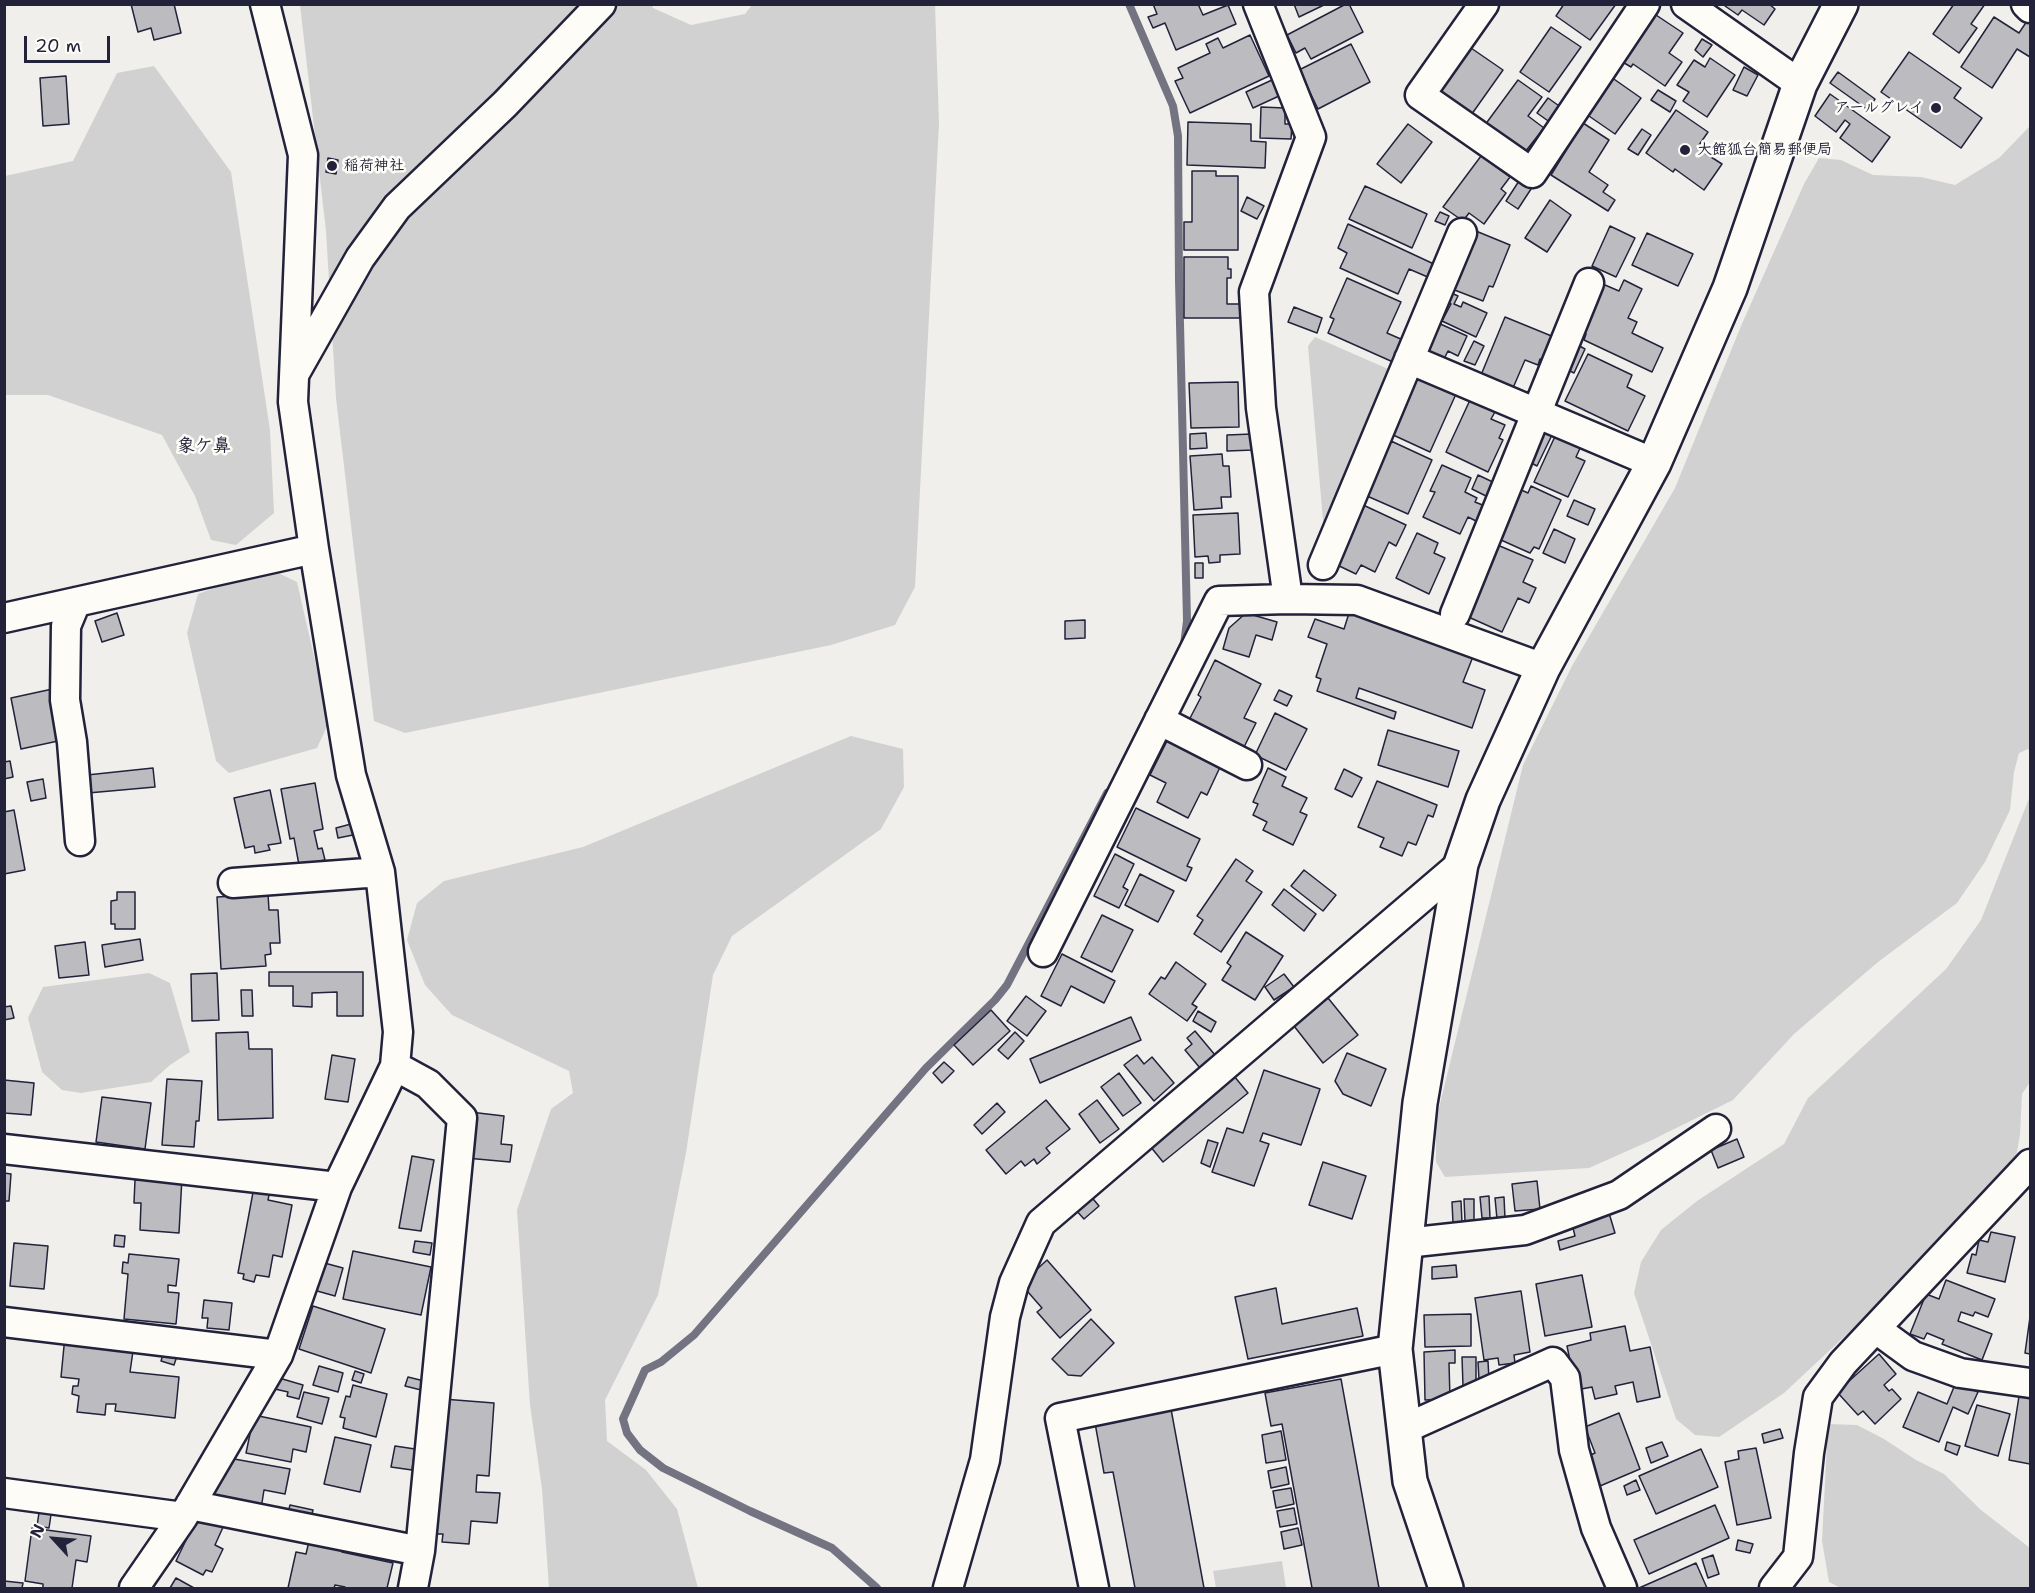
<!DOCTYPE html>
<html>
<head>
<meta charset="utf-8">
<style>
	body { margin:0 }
	#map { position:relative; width:2035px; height:1593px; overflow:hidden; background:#f0efec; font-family:"Shantell Sans",sans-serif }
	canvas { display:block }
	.frame { position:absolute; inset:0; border:6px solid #22223b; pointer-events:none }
	.north { position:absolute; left:24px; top:1509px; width:60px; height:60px; -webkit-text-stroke:4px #fdfcf7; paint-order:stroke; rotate:296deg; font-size:16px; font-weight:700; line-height:24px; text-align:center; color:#22223b }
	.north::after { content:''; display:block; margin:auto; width:21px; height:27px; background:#22223b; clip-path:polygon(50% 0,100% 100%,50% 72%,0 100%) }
	.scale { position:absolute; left:24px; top:36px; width:86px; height:27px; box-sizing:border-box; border:3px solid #22223b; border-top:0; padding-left:8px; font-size:18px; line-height:21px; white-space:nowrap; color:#22223b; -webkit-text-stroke:4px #fdfcf7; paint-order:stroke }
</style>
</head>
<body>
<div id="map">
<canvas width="2035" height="1593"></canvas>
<div class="frame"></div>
<div class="north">N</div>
<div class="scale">20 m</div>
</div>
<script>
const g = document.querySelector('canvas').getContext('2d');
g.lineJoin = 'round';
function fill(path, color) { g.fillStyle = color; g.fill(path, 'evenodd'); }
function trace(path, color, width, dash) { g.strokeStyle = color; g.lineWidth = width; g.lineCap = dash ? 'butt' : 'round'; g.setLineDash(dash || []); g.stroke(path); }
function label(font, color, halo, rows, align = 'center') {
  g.font = font + ' "Shantell Sans","Klee One",sans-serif'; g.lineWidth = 5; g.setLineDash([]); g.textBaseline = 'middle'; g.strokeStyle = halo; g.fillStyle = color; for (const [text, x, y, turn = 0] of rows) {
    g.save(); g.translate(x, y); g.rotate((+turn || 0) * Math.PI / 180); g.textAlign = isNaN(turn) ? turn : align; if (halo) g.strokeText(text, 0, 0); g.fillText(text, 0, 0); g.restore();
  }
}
fill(new Path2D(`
	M300,5H652L653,8L691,25L745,14L752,5H935L939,123L915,587L895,625L831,645L405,733L374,721L336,398L326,231Z
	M154,66L231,172L270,430L274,513L236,545L211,540L195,496L162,435L48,395H5V176L73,161L117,73Z
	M2030,126V752L2028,749L2019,753L2014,772L2010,810L1985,862L1957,903L1878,962L1794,1034L1733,1100L1652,1140L1589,1168L1445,1177L1436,1162V1120L1523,765L1572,666L1675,488L1741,326L1804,184L1819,158L1841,160L1873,175L1921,177L1955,185L1999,158Z
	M1315,337L1395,372L1325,544L1308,346Z
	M268,568L297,582L329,722L317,748L229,773L216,761L187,633L198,594Z
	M851,736L903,749L904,787L881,829L732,936L713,975L686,1153L658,1295L605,1400L607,1441L646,1470L677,1509L698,1588H549L542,1489L530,1405L517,1210L551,1109L573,1093L569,1071L452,1015L425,985L407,940L417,903L444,881L583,847Z
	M2030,796V1082L2022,1094L2020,1135L2014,1168L1860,1322L1784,1393L1719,1437L1695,1435L1676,1419L1634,1293L1641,1262L1661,1230L1697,1201L1784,1144L1808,1098L1946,969L1981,920Z
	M149,973L170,983L190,1052L170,1065L151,1082L81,1093L62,1090L42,1072L28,1018L43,987Z
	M1828,1424L1857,1425L1884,1439L1916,1460L1944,1474L1981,1510L2030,1548V1588H1841L1829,1582L1822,1541Z
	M1282,1561L1286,1588H1216L1213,1571Z`), '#d2d1d1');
trace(new Path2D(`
	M1129,4L1173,106L1178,136L1179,281L1187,621L1184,645
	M877,1588L832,1548L750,1511L663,1468L640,1450L627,1433L623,1419L645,1370L661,1362L694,1335L926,1068L995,1000L1007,985L1107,793`), '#737381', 8);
const building = new Path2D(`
	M131,4H174L181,33L154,40L151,28L138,32Z
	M1153,4H1198L1203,15L1228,5L1236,24L1176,50L1165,23L1153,28L1148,17L1157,14Z
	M1294,4H1326L1299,17Z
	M1346,4H1349L1363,32L1311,59L1305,48L1296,53L1287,35Z
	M1564,4H1616L1590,40L1556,16Z
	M1726,4H1769L1775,9L1764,25L1742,10L1738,15L1725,6Z
	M1954,4H1985L1971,24L1977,28L1959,53L1933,34Z
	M1653,13L1683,33L1669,53L1682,62L1665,86L1633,64L1631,67L1621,61Z
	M1994,17L2019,33L2027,21L2030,23V57L2017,49L1992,88L1961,67Z
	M1551,27L1581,47L1549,92L1520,72Z
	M1250,35L1269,76L1190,113L1175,81L1183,78L1178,68L1210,53L1206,44L1218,38L1223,48Z
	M1702,39L1712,45L1703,57L1695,50Z
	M1351,44L1370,82L1318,109L1299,70Z
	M1471,48L1503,70L1469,118L1438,95Z
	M1909,52L1961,88L1954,98L1982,118L1961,148L1881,92Z
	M1710,58L1735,75L1707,117L1683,101L1689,92L1677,85L1694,60L1705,67Z
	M1744,67L1758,75L1747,96L1733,90Z
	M1838,72L1875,99L1868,110L1830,83Z
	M66,76L69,124L43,126L40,78Z
	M1611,77L1641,98L1615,134L1586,114Z
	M1272,80L1279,96L1253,108L1246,92Z
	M1518,80L1542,97L1528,116L1544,128L1525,152L1508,139L1503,145L1482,129Z
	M1658,90L1676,101L1670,112L1651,100Z
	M1830,94L1890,137L1872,162L1840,138L1850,124L1845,120L1836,132L1815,116Z
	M1548,98L1562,108L1551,123L1537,113Z
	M1261,107L1285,108V124H1292L1291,139L1260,138Z
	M1676,110L1708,132L1697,148L1722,164L1704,190L1675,169L1673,172L1646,153Z
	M1188,122L1251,124V141L1266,142L1265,168L1187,165Z
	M1583,123L1609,140L1589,172L1608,185L1603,192L1615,200L1608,211L1551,175Z
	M1408,124L1432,142L1401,183L1377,164Z
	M1642,129L1651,135L1638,155L1628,149Z
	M1481,156L1510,177L1501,189L1506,193L1484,224L1469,213L1463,221L1443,207Z
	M328,158L338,160L336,174L326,172Z
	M1192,171H1216V176H1238V250H1184V222H1192Z
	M1519,181L1531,189L1518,209L1506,201Z
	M1365,186L1427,214L1412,248L1349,219Z
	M1247,197L1264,206L1257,219L1241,211Z
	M1550,200L1571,215L1547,252L1525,238Z
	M1440,212L1449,216L1445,225L1435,221Z
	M1348,224L1436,265L1430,278L1409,269L1398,294L1340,268L1347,253L1338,248Z
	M1610,226L1635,238L1616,277L1592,266Z
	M1471,229L1510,245L1493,287L1489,286L1483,301L1452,289Z
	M1647,233L1693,254L1678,286L1632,265Z
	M1184,257H1228V269H1231V278H1227V304H1241V318H1184Z
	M1347,278L1401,302L1387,333L1403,340L1393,362L1328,333L1334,319L1330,317Z
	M1624,280L1642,289L1628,318L1637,322L1632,333L1663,348L1652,372L1584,340L1586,334L1579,331L1598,282L1619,291Z
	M1449,292L1458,296L1454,304L1461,307L1463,302L1487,313L1476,337L1442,321L1451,304L1444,301Z
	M1294,307L1322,318L1317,333L1288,322Z
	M1505,317L1554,337L1545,361L1540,359L1538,365L1525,360L1513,388L1481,375Z
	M1436,322L1467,336L1458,356L1448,351L1444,359L1429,351L1433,341L1427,339Z
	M1474,341L1484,346L1475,365L1464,361Z
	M1574,343L1585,349L1574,373L1562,367Z
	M1588,354L1632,375L1627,387L1645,396L1628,431L1565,401Z
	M1417,376L1456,394L1430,452L1391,434Z
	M1238,382L1239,427L1191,428L1189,383Z
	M1470,400L1495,412L1491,419L1505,425L1499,438L1503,440L1488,472L1446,452Z
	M1540,429L1552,435L1537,466L1526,460Z
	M1557,432L1582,444L1576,457L1585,461L1568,497L1534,482Z
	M1206,433L1207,448L1190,449V434Z
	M1252,434L1253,450L1227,451V435Z
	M1391,441L1432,460L1408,514L1367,496Z
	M1222,454L1223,466H1229L1231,497H1221L1222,508L1194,510L1190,456Z
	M1442,465L1471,478L1465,492L1477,498L1475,502L1485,506L1478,522L1468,517L1460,534L1423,517L1435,492L1430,491Z
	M1478,475L1497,484L1490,498L1472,489Z
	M1531,486L1561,500L1539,549L1534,547L1530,553L1501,540L1508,523L1504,521L1519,489L1528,493Z
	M1574,500L1595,509L1588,525L1567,516Z
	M1361,504L1406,525L1396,546L1389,542L1375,572L1361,565L1356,574L1333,563Z
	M1238,513L1240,554L1220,555V562L1209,563L1208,556L1195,557L1193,515Z
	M1554,529L1575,539L1565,563L1543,553Z
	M1417,533L1438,543L1434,553L1445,558L1429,594L1396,578Z
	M1495,544L1533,560L1523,582L1536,588L1529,603L1518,598L1502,632L1464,615Z
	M1195,563H1203V578H1195Z
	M1350,610L1474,654L1463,682L1485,690L1472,728L1359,688L1356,698L1396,712L1394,719L1317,691L1321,679L1316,677L1327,644L1308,637L1315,619L1344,629Z
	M117,613L124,635L102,642L95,621Z
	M1246,613L1277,622L1272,640L1256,635L1249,657L1223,649L1229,628Z
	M1085,620V638L1065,639V621Z
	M1215,660L1261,684L1244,718L1256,723L1243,749L1188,722L1201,697L1198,695Z
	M57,688L61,710L52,712L58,741L21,749L11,698Z
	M1279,690L1292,696L1287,706L1274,700Z
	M1275,713L1307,729L1286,770L1255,755Z
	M1388,730L1459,751L1448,787L1378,765Z
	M1168,739L1221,765L1207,795L1201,792L1188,818L1157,802L1166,783L1150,775Z
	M10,761L13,777L4,779V762Z
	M153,768L155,787L88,793L87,775Z
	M1268,768L1286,777L1282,786L1307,798L1300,812L1307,815L1293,845L1263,830L1267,822L1253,815L1258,804L1253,802Z
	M1344,769L1362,778L1352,797L1335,789Z
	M43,779L46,798L31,801L27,782Z
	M1377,781L1437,805L1433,817L1428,815L1416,845L1408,842L1402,856L1380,847L1384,838L1358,827Z
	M315,783L323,829L314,831L318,849L322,848L325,860L299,865L294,838L290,839L281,789Z
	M270,790L281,843L268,845L270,850L255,853L254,846L245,848L234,798Z
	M1136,808L1200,839L1187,866L1192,868L1186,881L1117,847Z
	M14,810L25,870L4,874V812Z
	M351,824L353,835L338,838L336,828Z
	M1115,854L1134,864L1123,887L1128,890L1119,908L1094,896Z
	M1236,859L1253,871L1246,881L1262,892L1221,952L1194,934L1203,920L1197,916Z
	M1304,870L1336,895L1323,911L1291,886Z
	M1140,874L1174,891L1158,922L1125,905Z
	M1284,889L1316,914L1304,931L1272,905Z
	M117,892H135V929H115V924H111V901L117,900Z
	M268,894L269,910H278L280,943H270L271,954L265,955L266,966L221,969L217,897Z
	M1102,915L1133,930L1112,972L1081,957Z
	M1246,932L1283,956L1255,1000L1222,980L1231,966L1227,963Z
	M140,939L143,960L105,967L102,945Z
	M85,942L89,975L59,978L55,946Z
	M1062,954L1115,981L1104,1003L1071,986L1061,1006L1041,996Z
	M1176,962L1206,984L1192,1004L1197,1007L1187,1021L1149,994L1161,977L1165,979Z
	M269,972H363V1016H337V992L312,993V1007L293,1006V986H269Z
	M217,973L219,1020L192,1021L191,974Z
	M1284,974L1294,987L1274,1000L1265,987Z
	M241,990H252L253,1016H242Z
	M1026,996L1046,1011L1027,1036L1007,1021Z
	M1328,998L1358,1035L1323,1063L1294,1026Z
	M11,1006L14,1018L4,1020V1007Z
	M991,1010L1010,1031L973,1065L954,1045Z
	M1198,1011L1216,1022L1211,1032L1193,1021Z
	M1131,1017L1141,1040L1040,1083L1030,1059Z
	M1195,1031L1215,1055L1200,1068L1185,1050L1192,1044L1187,1038Z
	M248,1032L249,1049H272L273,1118L218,1120L216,1033Z
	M1015,1032L1024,1041L1008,1059L998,1050Z
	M1347,1053L1386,1069L1371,1106L1343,1094L1335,1081Z
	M332,1055L355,1059L348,1102L325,1099Z
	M1137,1055L1144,1064L1152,1057L1174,1083L1154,1101L1124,1065Z
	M944,1062L954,1071L942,1083L933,1073Z
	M1264,1070L1320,1089L1301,1145L1263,1133L1260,1141L1269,1144L1254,1186L1212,1172L1227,1128L1243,1133Z
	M1119,1073L1141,1103L1123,1116L1101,1087Z
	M1234,1076L1248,1093L1163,1162L1150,1146Z
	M167,1079L202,1081L199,1121H196L194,1147L162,1145Z
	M4,1080L34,1083L31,1115L4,1113Z
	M102,1097L151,1103L145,1149L96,1142Z
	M1046,1100L1070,1129L1046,1148L1050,1153L1037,1164L1034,1159L1025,1166L1021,1161L1006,1174L986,1150Z
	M1097,1100L1119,1129L1100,1143L1079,1114Z
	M997,1103L1005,1112L982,1134L974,1125Z
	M470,1112L504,1116L501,1144L512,1145L510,1162L466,1158Z
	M1737,1139L1744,1157L1718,1168L1711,1150Z
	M1208,1140L1218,1143L1210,1167L1201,1163Z
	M412,1156L434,1160L421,1231L399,1228Z
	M1323,1162L1366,1176L1352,1219L1309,1205Z
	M4,1173L11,1174L9,1201H4Z
	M145,1175L182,1177L179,1233L140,1230L141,1203H134L135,1180H144Z
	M1537,1181L1540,1209L1515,1211L1512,1184Z
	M254,1187L270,1190L268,1200L292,1205L282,1257L273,1255L269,1277L256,1275L254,1282L243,1279L244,1274L238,1273Z
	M1089,1194L1099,1206L1084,1219L1074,1208Z
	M1489,1196L1490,1218H1482L1480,1197Z
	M1504,1197L1505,1219H1497L1495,1198Z
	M1464,1199H1474V1220L1465,1221Z
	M1461,1201L1462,1223H1453L1452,1202Z
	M1609,1213L1615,1233L1560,1250L1558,1241L1575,1236L1572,1224Z
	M1991,1232L2015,1237L2005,1282L1967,1273L1972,1254L1976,1255L1979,1240L1988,1242Z
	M115,1235L125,1236L124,1247L114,1246Z
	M415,1241L432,1243L430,1255L413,1252Z
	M14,1243L48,1246L44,1289L10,1286Z
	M353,1251L431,1267L421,1315L343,1299Z
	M129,1254L179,1259L176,1286L168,1285V1292L179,1293L176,1324L124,1319L128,1274L122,1273L123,1262L128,1263Z
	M1047,1260L1091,1310L1060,1338L1037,1312L1042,1308L1021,1284Z
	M317,1261L343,1268L335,1296L310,1289Z
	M1456,1265L1457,1277L1432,1279V1267Z
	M1582,1275L1592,1327L1545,1336L1536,1284Z
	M1946,1280L1995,1299L1988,1317L1975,1312L1973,1316L1961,1312L1958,1321L1992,1334L1982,1360L1942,1344L1944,1340L1927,1333L1924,1339L1910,1334L1926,1294L1939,1299Z
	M1276,1288L1282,1324L1357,1308L1363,1336L1248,1359L1235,1297Z
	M1521,1291L1530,1352L1514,1355L1515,1363L1499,1365L1498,1358L1484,1360L1475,1298Z
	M204,1300L232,1303L229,1330L207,1328L208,1318H202Z
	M313,1306L385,1329L371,1373L299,1349Z
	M1471,1314V1346L1425,1347L1424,1315Z
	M2030,1317V1354L2025,1353Z
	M1091,1319L1114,1343L1081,1376L1068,1375L1052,1359Z
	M1625,1326L1630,1351L1650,1347L1660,1397L1637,1402L1633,1382L1615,1386L1617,1394L1595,1399L1592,1387L1576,1390L1567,1346L1591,1340L1590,1333Z
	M65,1336L134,1344L130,1372L179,1377L175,1418L115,1411L116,1404H106L105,1415L77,1412L79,1396L72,1394L73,1386H78L79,1379L61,1377Z
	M1455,1350V1363H1449L1450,1399L1425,1400L1424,1352Z
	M164,1351L177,1356L174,1365L161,1361Z
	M1879,1354L1896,1374L1884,1385L1889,1391L1892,1389L1901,1399L1875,1424L1863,1411L1858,1415L1837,1392Z
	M1462,1357H1476V1386H1463Z
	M1488,1361L1489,1380H1479L1478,1362Z
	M319,1366L343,1373L338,1392L313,1385Z
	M355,1371L364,1374L361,1383L352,1380Z
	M408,1377L424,1381L421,1390L405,1386Z
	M279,1378L303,1385L299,1399L287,1396L288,1392L275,1389Z
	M1341,1379L1379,1588H1312L1282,1424L1271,1426L1265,1393Z
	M1956,1382L1978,1392L1968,1414L1953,1407L1939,1442L1903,1427L1918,1392L1947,1404Z
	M353,1385L387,1394L376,1437L343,1428L345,1418L340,1417L346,1396L350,1397Z
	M2020,1390L2030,1392V1464L2009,1460Z
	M304,1392L329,1398L322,1424L297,1417Z
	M443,1399L494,1403L489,1476L477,1475L476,1492L500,1493L497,1523L471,1521L469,1544L442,1542L443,1534H433Z
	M1977,1405L2010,1414L1998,1456L1965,1446Z
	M1171,1409L1204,1588H1135L1113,1472L1104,1473L1095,1423Z
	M1619,1413L1640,1469L1600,1486L1588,1456L1595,1453L1585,1427Z
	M254,1415L311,1427L306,1452L293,1449L291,1462L246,1453Z
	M1780,1429L1783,1438L1764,1443L1762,1434Z
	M1281,1431L1286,1460L1266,1463L1262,1435Z
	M335,1437L371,1445L360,1492L324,1484Z
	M1662,1442L1668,1456L1651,1463L1646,1448Z
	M1947,1442L1960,1446L1957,1455L1945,1450Z
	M395,1446L415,1449L412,1470L391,1467Z
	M1756,1448L1771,1518L1737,1525L1725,1462L1739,1459L1738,1451Z
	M1701,1449L1718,1487L1656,1514L1639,1476Z
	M223,1457L290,1469L285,1494L264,1490L261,1509L202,1498Z
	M1286,1467L1289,1484L1271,1488L1268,1471Z
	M1636,1480L1640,1490L1627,1495L1624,1486Z
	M1291,1488L1294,1504L1276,1508L1273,1491Z
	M290,1505L313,1510L310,1522L287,1517Z
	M1715,1505L1729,1538L1649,1574L1634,1540Z
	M40,1506L52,1508L49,1528L37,1526Z
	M1294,1508L1297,1524L1280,1527L1277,1511Z
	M199,1513L224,1525L215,1545L223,1549L212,1572L206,1570L203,1575L176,1561Z
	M32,1528L91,1536L87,1562L76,1560L72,1588H43V1584L25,1581Z
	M1298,1528L1302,1545L1284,1549L1281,1532Z
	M310,1537L343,1544L342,1552L393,1563L387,1588H345V1587L335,1585L334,1588H288L296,1552L306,1554Z
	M1738,1540L1753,1544L1750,1553L1736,1550Z
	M1713,1555L1719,1574L1708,1578L1702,1559Z
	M1696,1563L1707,1588H1639Z
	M176,1578L194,1588H170Z
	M4,1581L23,1583L22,1588H4Z`);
fill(building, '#bcbcc0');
trace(building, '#22223b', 1.5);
const street = new Path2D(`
	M1258,4L1311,137L1254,292L1261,408L1288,599L1357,600L1543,668
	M1484,4L1420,95L1532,173L1645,4
	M1686,4L1800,84
	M2026,4L2030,8
	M1409,359L1654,463
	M295,373L360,258L397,207L505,104L601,4
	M1323,565L1462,233
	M76,602L66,626L65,700L72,742L80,841
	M1455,614L1589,283
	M4,618L314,549
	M1159,720L1247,765
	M233,883L380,872
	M1043,952L1219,601L1288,599
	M395,1066L428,1084L462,1118L420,1551L413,1588
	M4,1149L337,1187
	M1406,1243L1525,1230L1619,1195L1716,1129
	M4,1322L278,1355
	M1876,1329L1913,1356L1960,1373L2030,1383
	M1404,1429L1553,1362L1565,1378L1574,1450L1596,1528L1622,1588
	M4,1493L183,1517
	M190,1505L420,1551
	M134,1588L183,1517L278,1355L337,1187L395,1066L398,1032L380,872L351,775L314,549L293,402L303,155L265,4
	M948,1588L985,1460L1005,1317L1014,1283L1041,1223L1461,864
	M1094,1588L1060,1418L1395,1349
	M1774,1588L1798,1557L1809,1453L1818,1397L1843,1363L2030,1164`);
const secondary = new Path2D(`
	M1446,1588L1410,1481L1395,1349L1420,1103L1461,864L1483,800L1543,668L1654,463L1730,288L1800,84L1841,4`);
trace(street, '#22223b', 33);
trace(secondary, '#22223b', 38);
trace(street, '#fdfcf7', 28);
trace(secondary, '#fdfcf7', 33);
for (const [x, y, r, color] of [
	[1936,108,6,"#22223b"],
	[1685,150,6,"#22223b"],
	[332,166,6,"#22223b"]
]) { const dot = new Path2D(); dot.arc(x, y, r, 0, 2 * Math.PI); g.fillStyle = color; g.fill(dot); trace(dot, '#fdfcf7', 2); }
label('bold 15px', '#22223b', '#fdfcf7', [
	["アールグレイ",1924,108,"right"],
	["大館狐台簡易郵便局",1697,150],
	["稲荷神社",344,166]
], 'left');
label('bold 18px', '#22223b', '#fdfcf7', [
	["象ケ鼻",204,446]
]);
</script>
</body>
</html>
